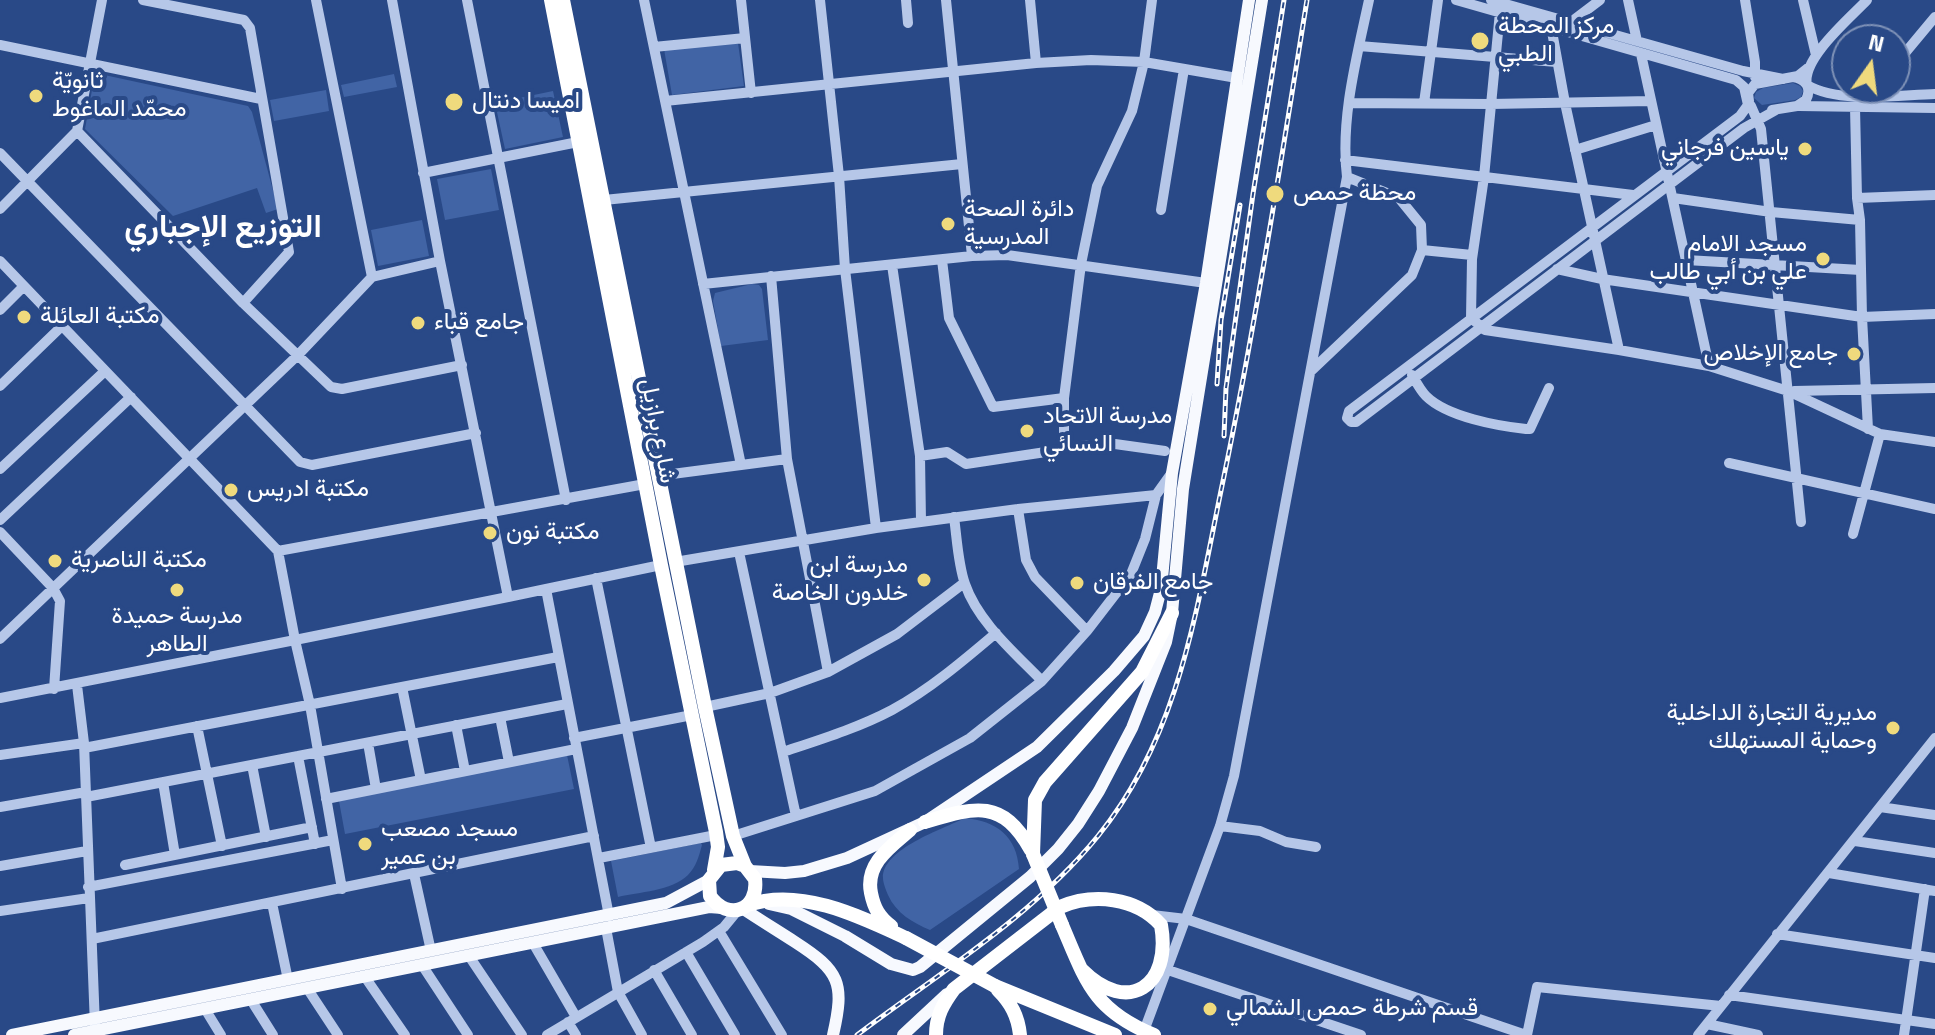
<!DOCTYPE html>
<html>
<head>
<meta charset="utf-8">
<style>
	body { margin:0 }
	#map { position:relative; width:1935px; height:1035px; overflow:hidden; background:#294987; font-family:"Titillium Web",sans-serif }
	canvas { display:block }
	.north { position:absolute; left:1831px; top:24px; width:80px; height:80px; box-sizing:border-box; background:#294987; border:2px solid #7f92b7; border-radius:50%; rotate:14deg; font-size:22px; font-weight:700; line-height:32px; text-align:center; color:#fff }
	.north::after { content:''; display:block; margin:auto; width:28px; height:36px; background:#efda7d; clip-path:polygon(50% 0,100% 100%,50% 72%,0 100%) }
</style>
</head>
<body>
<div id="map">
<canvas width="1935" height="1035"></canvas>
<div class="north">N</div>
</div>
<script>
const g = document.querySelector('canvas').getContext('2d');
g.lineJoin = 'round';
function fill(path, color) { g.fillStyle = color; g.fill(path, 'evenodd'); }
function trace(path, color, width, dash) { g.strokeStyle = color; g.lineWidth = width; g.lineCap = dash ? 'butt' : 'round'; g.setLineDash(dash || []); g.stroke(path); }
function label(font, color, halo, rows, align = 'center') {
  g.font = font + ' "Titillium Web",Vazirmatn,sans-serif'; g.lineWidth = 8; g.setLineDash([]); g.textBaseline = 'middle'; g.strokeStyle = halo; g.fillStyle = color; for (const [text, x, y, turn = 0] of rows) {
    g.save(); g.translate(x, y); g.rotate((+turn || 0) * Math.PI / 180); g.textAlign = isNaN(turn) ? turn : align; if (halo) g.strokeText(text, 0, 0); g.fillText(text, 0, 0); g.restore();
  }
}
fill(new Path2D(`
	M738,43L744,86L672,95L664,49Z
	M95,73L248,106L252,112L278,209L266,213L257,188L173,216L85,129Z
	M394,74L397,87L344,97L341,85Z
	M1793,83L1800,86L1803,91L1801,97L1795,100L1762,105L1754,98L1756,92L1763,88Z
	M326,90L329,111L274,121L270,100Z
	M553,91L563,137L505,149L495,103Z
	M491,169L499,210L445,220L437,179Z
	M422,220L429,256L378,266L371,230Z
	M752,284L759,285L762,289L768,340L721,346L713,301L715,293Z
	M567,755L574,789L345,834L339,801Z
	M965,818C996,821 1017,836 1019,869L930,930C913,923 896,913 888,895C886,890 883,883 883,878C882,849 943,829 965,818Z
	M701,843L702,845C699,856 696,867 688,875C672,891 638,892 618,897L611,861Z`), '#4164a5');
trace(new Path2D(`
	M143,0L244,20L250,28L289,252L243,303
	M392,0L440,261L508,597L546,589L609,916
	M467,0L566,500
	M644,0L741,465
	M741,0L751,93
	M820,0L839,176L845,269L876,528L1018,509L1156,495
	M906,0L908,23
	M946,0L972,256
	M1030,0L1036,63
	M1456,0L1736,80L1744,87L1748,105L1740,116L1349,411L1347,418L1351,422H1356L1744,128L1776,110
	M1491,0L1743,71L1783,79
	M1628,0L1637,41
	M1745,0L1755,62V77
	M1803,0L1816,55
	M1867,0C1850,18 1801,59 1807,85C1840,104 1898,95 1935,94
	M1500,12L1484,177L1472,259L1471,318L1485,330L1619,350L1565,103L1551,26
	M1571,22L1600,0
	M0,45L261,99
	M1359,46L1557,62
	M654,47L745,38
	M1641,54L1709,366
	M1895,65L1935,17
	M665,101L1036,63L1091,60L1144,62L1237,78
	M1749,101L1748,93L1755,84L1798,76L1808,68
	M1350,103L1491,104L1651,101
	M1424,103L1438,0
	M1751,106L1761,129L1801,522
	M1799,106L1935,108
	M1855,107L1857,198
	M1772,110L1797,106L1806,100C1812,88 1806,79 1793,77
	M77,131L243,303L331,387L342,389L462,365
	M1575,150L1656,125
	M0,153L300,462L312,465L476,433
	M1345,160L1633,195
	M423,173L578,142
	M1673,198L1771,212L1860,220L1857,198L1935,195
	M604,200L962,164
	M0,209L77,131L102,0
	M1161,210L1184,69
	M1860,220L1862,317L1868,429
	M1422,250L1472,255
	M942,260L949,318L993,407L1064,398L1081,264L1097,186L1132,111L1144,62L1152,0
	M1686,260L1861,270
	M0,261L278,551
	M892,265L920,456L947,452L966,464L1059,450L1064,447V398
	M1557,269L1602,279L1862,317L1935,314
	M771,276L787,459
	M372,277L440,261
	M703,284L972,256L1007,255L1206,283
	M0,310L24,286
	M1619,350L1709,366L1788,391L1880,434L1935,442
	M1312,370L1412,275L1422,250L1421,225L1399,198L1347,177
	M1412,375C1416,382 1421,391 1426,396C1447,417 1498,426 1526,429H1530L1549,388
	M0,386L62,326
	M1794,391L1935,388
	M1064,447L1115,444L1165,451
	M920,456L921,522
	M1729,463L1935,509
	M0,469L105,371
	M657,476L787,459L828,672L770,693L705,707
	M1018,509L1026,560L1035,577L1087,631
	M954,517C957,539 958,564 965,584C978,622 1015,653 1042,681
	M0,520L131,397
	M0,532L53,588L60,601L54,689
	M1853,534L1880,434
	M739,552L796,816
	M675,562L876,528
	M596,578L651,848
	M546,589L661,565
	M508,597L295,640L278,551L645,484
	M0,639L298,355L372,277L316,0
	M828,672L897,634L964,583
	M77,685L84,743L95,1026
	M402,687L421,780
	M0,698L295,640L310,705L342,889
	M500,717L509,762
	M456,725L465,771
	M197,726L222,846
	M574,738L692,715
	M368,743L376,789
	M84,748L558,657
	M783,752C819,740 858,728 892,710C930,689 963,661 996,633
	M0,755L84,743
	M298,756L315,844
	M252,765L266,837
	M163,782L175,855
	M86,797L567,704
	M326,799L576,749
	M0,807L86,792
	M1880,807L1935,815
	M1220,826L1260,831L1286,842L1316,847
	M733,836L875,791L970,738L1042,681L1087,631L1131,574L1145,539L1156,495L1171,474
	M1855,841L1935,853
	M599,858L716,835
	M125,865L312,827
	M0,866L87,851
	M1829,873L1935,891
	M414,874L431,951
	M88,887L333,840
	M272,903L288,980
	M0,911L89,898
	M1152,915L1186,919L1526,1035
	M606,928L618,992L642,1035
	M719,931L782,1035
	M1777,934L1935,958
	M92,939L594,836
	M533,943L576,1017
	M686,952L735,1035
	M469,956L522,1035
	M422,965L468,1035
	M1162,968L1361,1035
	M654,970L692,1035
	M365,977L405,1035
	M307,988L338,1035
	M1729,995L1935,1024
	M251,1000L273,1035
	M205,1009L221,1035
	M568,1022L576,1035
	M1707,1024L1758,1035
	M1144,1031L1220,826L1234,776L1347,177C1340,119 1357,56 1369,0
	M547,1035L703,942L724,927L738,910
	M1527,1035L1537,987L1721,1006
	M1698,1035L1935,738
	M1904,1035L1925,889`), '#b6c7e8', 10);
trace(new Path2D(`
	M750,871L785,873L804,871L847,858L925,822L1037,747L1114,671L1144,636L1155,612L1161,589L1172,473L1206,283L1249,0
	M769,904L791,909L845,936L891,964L913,970L920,967L1030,877L1058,849L1078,824L1099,791L1132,728L1166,642L1172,613L1183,489L1262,0
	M742,908C760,920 778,931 795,942C840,971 845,983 833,1035
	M12,1035L666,903L709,880
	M74,1035L709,907L722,908
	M903,1035L947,994`), '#f7f9fe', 12);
trace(new Path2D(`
	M551,0L661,565L716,832L718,847L714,870
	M563,0L705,707L733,836L745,866L755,879C759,910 728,922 710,896L709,880L721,865L737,863L745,866
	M925,822C975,807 1002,798 1031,850
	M1033,854L1035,800L1045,782L1142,672L1172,613
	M748,905C800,887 859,916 906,938
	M1062,925C1086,981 1093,1010 1154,1035
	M891,926C879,917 874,908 871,893C865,864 890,847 910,830
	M995,986L1115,1035
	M998,990C1011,1003 1018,1016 1020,1035
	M936,1035C936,1016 943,1004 954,989L1060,907C1093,893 1136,897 1161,925C1172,986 1128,1016 1082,970`), '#fff', 14);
const rail = new Path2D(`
	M1217,384L1221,320L1240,205
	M1224,436L1226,388L1253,194L1284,0
	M857,1035C939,973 1032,917 1098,836C1181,734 1197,605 1223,481C1256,322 1281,161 1307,0`);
trace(rail, '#fff', 5);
trace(rail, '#294987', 2, [6]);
trace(new Path2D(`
	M1033,854L1062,925
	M906,938L995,986`), '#fff', 14);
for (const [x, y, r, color] of [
	[1480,41,10,"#efda7d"],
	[36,96,8,"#efda7d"],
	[454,102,10,"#efda7d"],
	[1805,149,8,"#efda7d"],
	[1275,194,10,"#efda7d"],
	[948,224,8,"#efda7d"],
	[1823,259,8,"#efda7d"],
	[24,317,8,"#efda7d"],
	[418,323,8,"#efda7d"],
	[1854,354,8,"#efda7d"],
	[1027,431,8,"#efda7d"],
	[231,490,8,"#efda7d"],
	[490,533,8,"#efda7d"],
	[55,561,8,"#efda7d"],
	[924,580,8,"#efda7d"],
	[1077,583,8,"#efda7d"],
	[177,590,8,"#efda7d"],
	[1893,728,8,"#efda7d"],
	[365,844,8,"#efda7d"],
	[1210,1009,8,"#efda7d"]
]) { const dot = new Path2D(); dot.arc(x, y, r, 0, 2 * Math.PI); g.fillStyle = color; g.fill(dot); trace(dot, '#294987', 3); }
label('24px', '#fff', '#294987', [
	["مركز المحطة",1498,27],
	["الطبي",1498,55],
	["ثانويّة",52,82],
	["محمّد الماغوط",52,110],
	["اميسا دنتال",472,102],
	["ياسين فرجاني",1789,149,"right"],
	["محطة حمص",1293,194],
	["دائرة الصحة",964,210],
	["المدرسية",964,238],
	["مسجد الامام",1807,245,"right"],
	["علي بن أبي طالب",1807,273,"right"],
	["مكتبة العائلة",40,317],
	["جامع قباء",434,323],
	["جامع الإخلاص",1838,354,"right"],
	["مدرسة الاتحاد",1043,417],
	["النسائي",1043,445],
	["مكتبة ادريس",247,490],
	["مكتبة نون",506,533],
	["مكتبة الناصرية",71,561],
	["مدرسة ابن",908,566,"right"],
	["خلدون الخاصة",908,594,"right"],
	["جامع الفرقان",1093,583],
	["مدرسة حميدة",177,617,"center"],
	["الطاهر",177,645,"center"],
	["مديرية التجارة الداخلية",1877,714,"right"],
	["وحماية المستهلك",1877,742,"right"],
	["مسجد مصعب",381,830],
	["بن عمير",381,858],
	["قسم شرطة حمص الشمالي",1226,1009]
], 'left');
label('24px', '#fff', '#294987', [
	["شارع برازيل",657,431,79]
]);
label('bold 32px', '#fff', '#294987', [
	["التوزيع الإجباري",223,229]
]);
</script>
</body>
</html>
